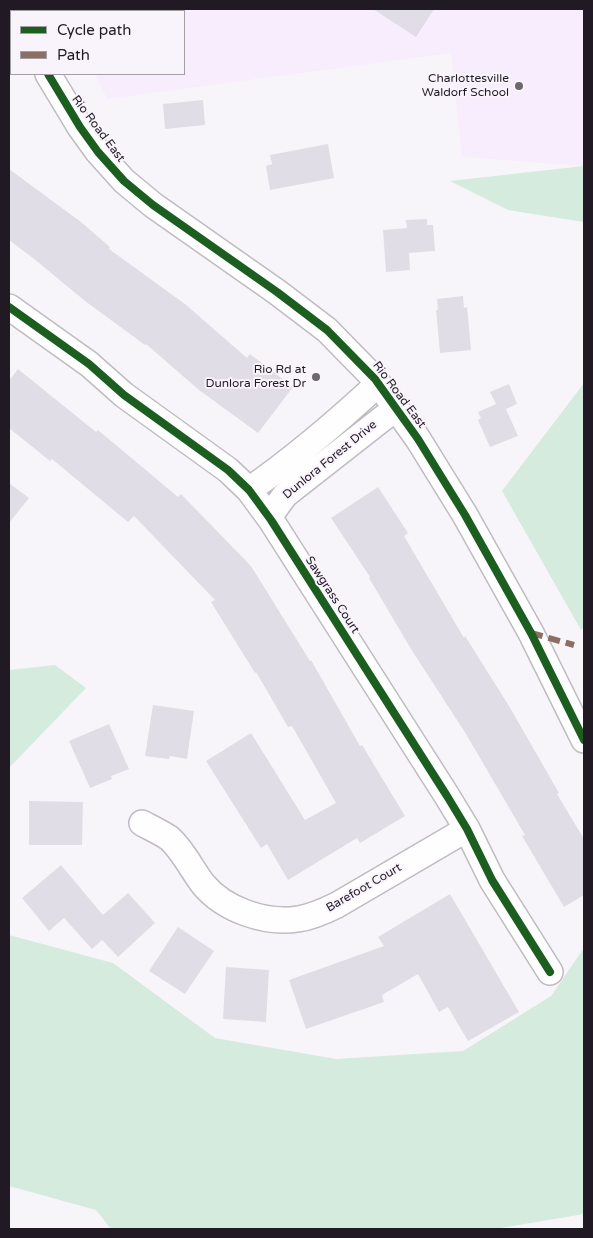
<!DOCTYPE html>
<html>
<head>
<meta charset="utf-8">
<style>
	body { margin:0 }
	#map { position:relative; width:593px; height:1238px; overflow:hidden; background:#f8f5fa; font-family:"Varela Round",sans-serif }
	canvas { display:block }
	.frame { position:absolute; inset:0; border:10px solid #211a25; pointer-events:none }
	.legend { position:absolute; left:10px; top:10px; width:175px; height:65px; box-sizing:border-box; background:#f9f4fb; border:1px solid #a39da5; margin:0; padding:6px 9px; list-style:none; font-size:15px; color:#211a25 }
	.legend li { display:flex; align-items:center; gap:10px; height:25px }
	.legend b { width:25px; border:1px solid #a39da5 }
</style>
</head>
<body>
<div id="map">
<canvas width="593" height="1238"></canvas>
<div class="frame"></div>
<ul class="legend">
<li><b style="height:6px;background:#1b5e20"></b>Cycle path</li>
<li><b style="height:6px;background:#8d6e63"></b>Path</li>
</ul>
</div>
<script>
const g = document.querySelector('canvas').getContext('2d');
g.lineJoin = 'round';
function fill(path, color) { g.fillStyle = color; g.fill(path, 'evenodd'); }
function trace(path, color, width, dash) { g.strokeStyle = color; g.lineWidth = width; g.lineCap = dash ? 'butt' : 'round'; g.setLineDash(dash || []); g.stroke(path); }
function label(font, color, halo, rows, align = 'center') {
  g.font = font + ' "Varela Round",sans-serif'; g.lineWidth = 4; g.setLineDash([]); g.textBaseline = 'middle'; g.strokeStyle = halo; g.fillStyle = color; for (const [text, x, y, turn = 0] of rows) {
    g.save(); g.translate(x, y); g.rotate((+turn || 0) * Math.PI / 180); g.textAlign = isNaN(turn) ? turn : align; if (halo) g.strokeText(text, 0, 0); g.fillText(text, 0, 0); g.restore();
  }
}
fill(new Path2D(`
	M65,9H584V166L462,157L451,53L107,99L95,74H184V11H66Z`), '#f7edfd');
fill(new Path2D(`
	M584,166V222L508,210L450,181Z
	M584,383V626L581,630L502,491Z
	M55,665L86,688L9,768V670Z
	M9,935L113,963L215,1038L336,1059L463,1051L551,996L584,948V1214L495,1229H111L96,1210L9,1186Z`), '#d4ebdd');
fill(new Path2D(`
	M373,9H434L416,37Z
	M203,100L205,125L165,129L163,104Z
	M328,144L334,178L270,190L266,166L272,164L270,155Z
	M9,169L81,222L110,247L109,249L185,304L247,358L250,354L293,387L258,433L199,390L146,344L145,345L85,301L33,258L9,240Z
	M427,219V225H433L435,251L409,253L410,270L386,272L383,230L407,228L406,220Z
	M463,296L464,308L467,307L471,350L440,353L436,310H438L437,299Z
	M18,369L96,432L98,430L178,497L181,494L251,566L310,661L311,660L360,746L362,745L405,816L360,843L357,838L288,880L267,844L261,848L206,761L251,733L305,820L336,803L292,726L288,727L256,672L255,673L211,602L215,600L134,516L128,522L52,459L50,461L9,428V381Z
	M509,384L517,404L506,409L518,436L490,447L478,420L481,418L478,412L496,404L490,392Z
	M9,483L29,498L9,523Z
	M378,487L408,533L404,536L464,638L465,636L509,706L559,793L557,794L584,839V895L564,907L522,836L525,835L466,734L411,649L369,578L370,577L331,518Z
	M153,705L194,711L187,759L170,756L169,759L145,756Z
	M109,724L129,769L111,776L112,779L90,788L69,741Z
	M29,801L83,802L82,845H29Z
	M61,865L103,915L128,893L155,923L118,957L102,940L92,949L64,918L49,931L22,898Z
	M450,894L519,1012L468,1041L448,1007L439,1012L418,974L382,995L384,1002L306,1029L289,980L384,946L378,937Z
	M178,927L214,951L185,994L149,971Z
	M226,967L269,970L266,1022L223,1019Z`), '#e0dde6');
const minor = new Path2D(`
	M19,9L20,11
	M48,74L80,127L98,152L124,181L153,205L277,292L327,330L375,379L418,439L465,515L531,633L584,740
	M9,307L89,364L124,395L228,470L249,490L271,520L447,796L467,829L492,880L550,972
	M249,490C295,458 338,421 378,384
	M269,517L285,495L396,408
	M142,823C151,828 160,832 169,838C183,850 192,870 203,884C224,910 266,924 298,919C312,917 325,911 337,905L467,829`);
trace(minor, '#c0bbc3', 28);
trace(minor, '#fefefe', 25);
trace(new Path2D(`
	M531,633L574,645`), '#8d6e63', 6, [12, 6]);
trace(new Path2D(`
	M48,74L80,127L98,152L124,181L153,205L277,292L327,330L375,379L418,439L465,515L531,633L584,740
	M9,307L89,364L124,395L228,470L249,490L271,520L447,796L467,829L492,880L550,972`), '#1b5e20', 8);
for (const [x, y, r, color] of [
	[519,86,5,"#6c6770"],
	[316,377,5,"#6c6770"]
]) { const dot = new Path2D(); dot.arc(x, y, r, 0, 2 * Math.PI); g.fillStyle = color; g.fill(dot); trace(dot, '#f9f4fb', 2); }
label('12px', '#211a25', '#f9f4fb', [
	["Charlottesville",509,79],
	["Waldorf School",509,93],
	["Rio Rd at",306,370],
	["Dunlora Forest Dr",306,384]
], 'right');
label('12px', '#211a25', '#f9f4fb', [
	["Rio Road East",98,129,53],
	["Rio Road East",399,395,53],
	["Dunlora Forest Drive",330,460,-39],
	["Sawgrass Court",332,595,57],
	["Barefoot Court",364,888,-30]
]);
</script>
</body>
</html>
